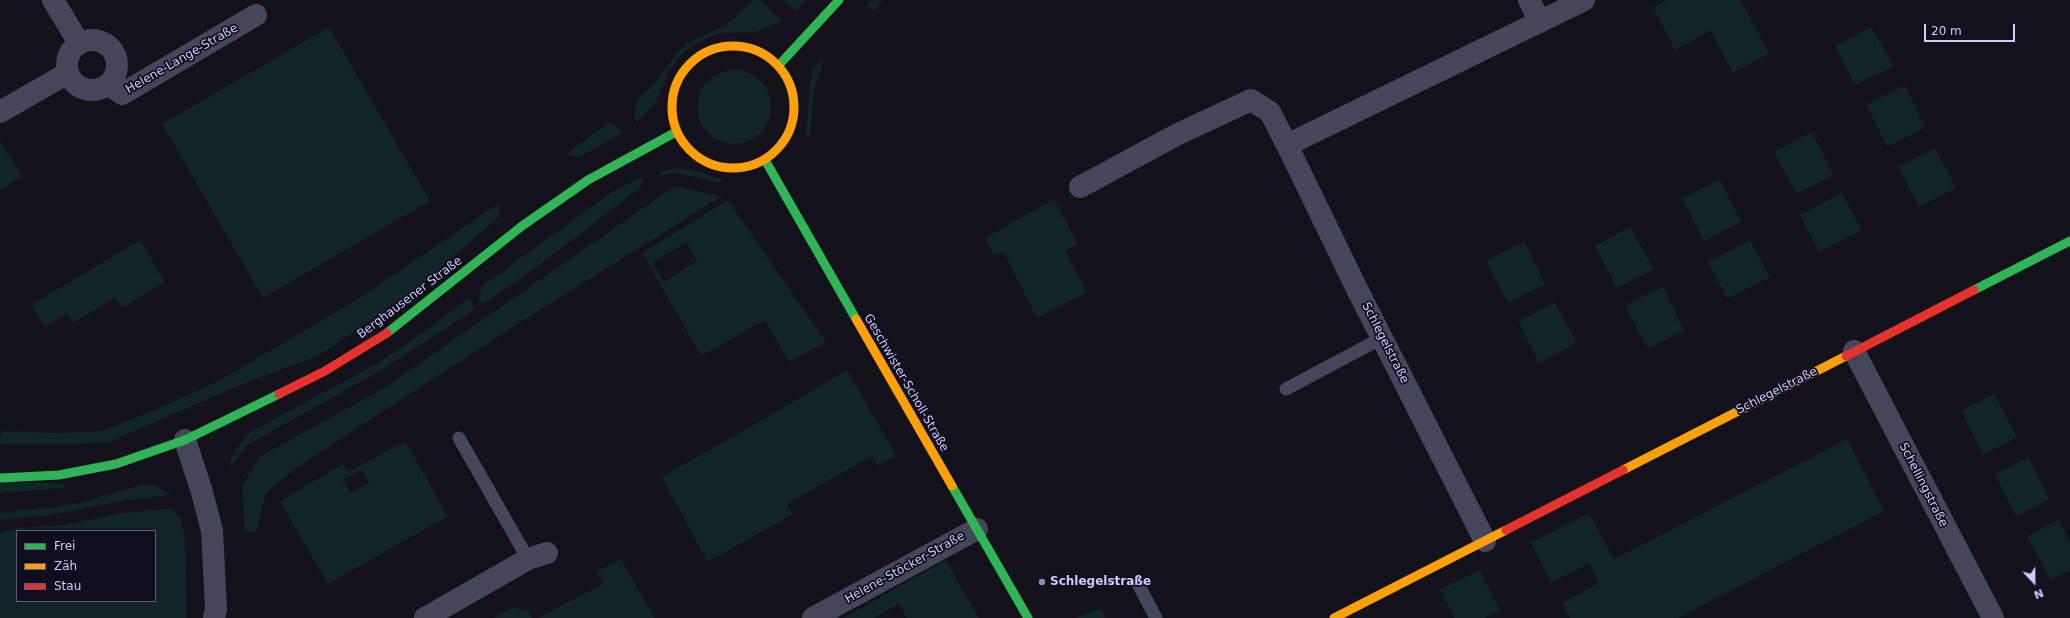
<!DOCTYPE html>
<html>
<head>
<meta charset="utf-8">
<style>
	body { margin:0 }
	#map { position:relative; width:2070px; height:618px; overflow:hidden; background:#13111a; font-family:"DejaVu Sans",sans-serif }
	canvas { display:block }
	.legend { position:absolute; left:16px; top:530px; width:140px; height:72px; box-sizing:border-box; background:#100d1e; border:1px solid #5d5977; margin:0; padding:5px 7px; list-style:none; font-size:12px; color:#d1ccfd }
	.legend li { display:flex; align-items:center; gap:8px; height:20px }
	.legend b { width:20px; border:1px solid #5d5977 }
	.north { position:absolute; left:2014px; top:562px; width:40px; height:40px; -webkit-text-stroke:3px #100d1e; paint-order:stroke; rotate:158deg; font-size:11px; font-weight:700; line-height:16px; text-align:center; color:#d1ccfd }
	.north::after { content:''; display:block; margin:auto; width:14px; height:18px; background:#d1ccfd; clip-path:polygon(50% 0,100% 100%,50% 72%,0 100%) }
	.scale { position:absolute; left:1924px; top:24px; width:91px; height:18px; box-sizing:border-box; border:2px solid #d1ccfd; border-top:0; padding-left:5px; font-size:12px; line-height:14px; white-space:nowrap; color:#d1ccfd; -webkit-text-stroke:3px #100d1e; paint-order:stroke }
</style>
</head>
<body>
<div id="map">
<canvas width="2070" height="618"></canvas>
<ul class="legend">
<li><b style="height:5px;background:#30b455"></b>Frei</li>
<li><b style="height:5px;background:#ff9f0a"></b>Zäh</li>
<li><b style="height:5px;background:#e5322d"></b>Stau</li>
</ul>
<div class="north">N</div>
<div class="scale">20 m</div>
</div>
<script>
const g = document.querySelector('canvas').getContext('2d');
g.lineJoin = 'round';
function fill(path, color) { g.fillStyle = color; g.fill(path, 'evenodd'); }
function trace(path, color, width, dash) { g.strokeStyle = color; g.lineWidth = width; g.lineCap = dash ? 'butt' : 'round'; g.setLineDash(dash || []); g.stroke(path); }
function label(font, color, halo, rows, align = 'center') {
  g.font = font + ' "DejaVu Sans",sans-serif'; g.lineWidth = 3.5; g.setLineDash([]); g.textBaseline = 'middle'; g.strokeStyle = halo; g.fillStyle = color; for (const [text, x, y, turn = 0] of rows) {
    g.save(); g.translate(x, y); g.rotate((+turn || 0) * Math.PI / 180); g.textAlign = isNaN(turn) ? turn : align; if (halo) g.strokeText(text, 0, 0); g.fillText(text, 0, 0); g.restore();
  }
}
fill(new Path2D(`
	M754,0H760L782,20L769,27L755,32L723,33L709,37L691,47L678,59L669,71L656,102L637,122L634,117L635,107L641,96L653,86L674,57L687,43L726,25Z
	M784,0H806L796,11Z
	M872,0H883L874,11L867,6Z
	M1667,0H1741L1769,54L1733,73L1711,31L1675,50L1653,8Z
	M329,27L430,201L263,298L162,124Z
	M1871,27L1894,66L1855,85L1835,46Z
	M822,59C824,67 818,75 816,83C811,100 813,119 809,137L805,133L808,115L809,87L812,72Z
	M697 107a37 37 0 1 1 74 0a37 37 0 1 1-74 0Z
	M1905,86L1925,128L1887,147L1867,105Z
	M610,122L616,125L622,133L580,157L566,154Z
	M1812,132L1833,175L1796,194L1774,152Z
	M0,141L22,176L0,190Z
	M1935,148L1956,188L1919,207L1898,167Z
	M678,168L688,169L722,179L721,183L677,173L661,176L660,172Z
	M642,177L643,183L640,188L537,267L483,304L479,300L482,286L613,191Z
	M1720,179L1741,222L1704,241L1682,199Z
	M675,186L722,196L516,325L299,466L267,492L255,534L245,531L242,487L259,457L384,388Z
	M1842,193L1862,230L1819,252L1800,215Z
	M1054,199L1078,244L1065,251L1087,292L1037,318L1003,251L994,256L985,238Z
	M728,200L826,342L789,362L765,320L701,356L642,253ZM686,243L697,261L664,282L653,262Z
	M499,203V217L414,291L318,356L250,381L111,441L74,444H0L1,431L59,433L102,431L160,408L220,380L358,299Z
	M1630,227L1654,269L1617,288L1595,246Z
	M140,240L165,282L122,308L115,298L73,323L67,314L45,327L31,305Z
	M1750,240L1770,277L1727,299L1708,262Z
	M1524,241L1545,284L1508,303L1486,261Z
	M1663,287L1684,330L1648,349L1625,306Z
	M470,297L474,310L380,371L247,445L229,469C231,453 240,442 252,431L376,364L417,337Z
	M1555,302L1577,343L1539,363L1518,322Z
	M847,370L896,455L878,466L872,456L787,504L793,514L708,562L661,477L743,431Z
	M1994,394L2017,437L1983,455L1961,411Z
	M1847,439L1884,511L1678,618H1570L1562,603L1599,583L1589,563L1551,583L1531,543L1589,513L1614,559Z
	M405,441L448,516L328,584L280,501L343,464L348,472ZM362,470L369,483L350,493L343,480Z
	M2028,457L2049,499L2016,517L1995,475Z
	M0,481L65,484L63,488L0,493Z
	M140,485H155L171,495L133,499L49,515L0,520V513L52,507L83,502Z
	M167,509H173L181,520L185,538L186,618H0V533L17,528L64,525L122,513ZM17,531H155V601H17Z
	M2059,519L2070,542V570L2051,580L2027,536Z
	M620,558L655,618H538L603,584L597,572Z
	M946,560L979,618H907L899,604L874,618H843Z
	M1480,570L1500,610L1485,618H1454L1440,589Z
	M512,608L528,610L532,618H494Z
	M1100,608L1105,618H1075Z`), '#102525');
trace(new Path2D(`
	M1286,389L1382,338
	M459,438L528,559
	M1137,582L1156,618`), '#46465b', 13);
trace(new Path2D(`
	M53,0L79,43
	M1529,0L1540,22
	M67 65a25 25 0 1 1 50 0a25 25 0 1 1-50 0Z
	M109,84L122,94L256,15
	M0,112L68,73
	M1080,187L1178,134L1251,100L1270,112L1287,145
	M1854,351L1993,618
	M185,440L202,492L212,531L216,609L214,618
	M1485,541L1357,289L1287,145L1584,0
	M425,618L528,559L547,553
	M813,618L977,529`), '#46465b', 22);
trace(new Path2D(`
	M779,65L839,0
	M765,160L856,319
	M1974,290L2070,241
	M387,333L522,226L588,180L676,132
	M0,478L59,475L116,464L185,440L279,394
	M952,486L1028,618`), '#30b455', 9);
trace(new Path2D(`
	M672 107a61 61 0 1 1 122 0a61 61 0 1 1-122 0Z
	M856,319L952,486
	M1623,470L1846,356
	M1334,618L1506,530`), '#ff9f0a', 9);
trace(new Path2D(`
	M1846,356L1974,290
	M279,394L325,371L387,333
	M1506,530L1623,470`), '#e5322d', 9);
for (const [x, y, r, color] of [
	[1042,582,4,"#8e8bae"]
]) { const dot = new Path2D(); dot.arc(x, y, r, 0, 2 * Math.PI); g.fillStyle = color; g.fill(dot); trace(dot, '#100d1e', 1.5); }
label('12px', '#d1ccfd', '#100d1e', [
	["Helene-Lange-Straße",182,59,-30],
	["Berghausener Straße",410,298,-37],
	["Schlegelstraße",1385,343,63],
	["Geschwister-Scholl-Straße",906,383,60],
	["Schlegelstraße",1777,391,-27],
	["Schellingstraße",1923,485,63],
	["Helene-Stöcker-Straße",905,568,-29]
]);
label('bold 12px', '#d1ccfd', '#100d1e', [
	["Schlegelstraße",1050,582]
], 'left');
</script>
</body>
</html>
